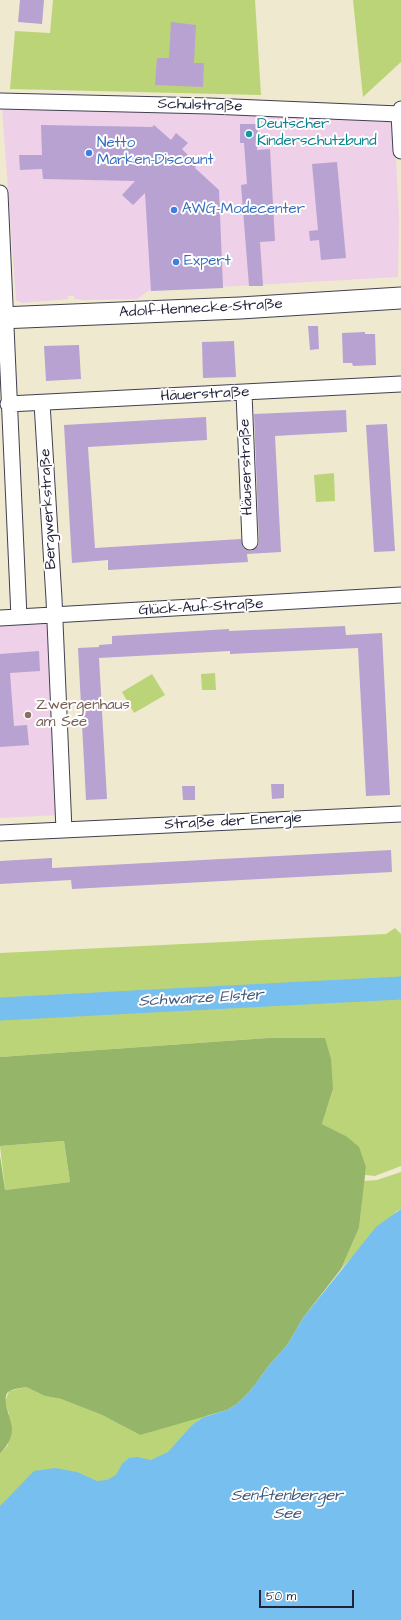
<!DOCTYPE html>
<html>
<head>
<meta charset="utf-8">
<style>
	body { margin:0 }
	#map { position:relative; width:401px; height:1620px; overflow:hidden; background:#efe9d0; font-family:"Architects Daughter",sans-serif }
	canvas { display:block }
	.scale { position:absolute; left:259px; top:1590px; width:95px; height:18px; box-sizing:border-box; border:2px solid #22223b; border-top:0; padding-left:5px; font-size:12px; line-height:14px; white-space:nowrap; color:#22223b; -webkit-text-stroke:3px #fff; paint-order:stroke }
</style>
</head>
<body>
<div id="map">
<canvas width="401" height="1620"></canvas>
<div class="scale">50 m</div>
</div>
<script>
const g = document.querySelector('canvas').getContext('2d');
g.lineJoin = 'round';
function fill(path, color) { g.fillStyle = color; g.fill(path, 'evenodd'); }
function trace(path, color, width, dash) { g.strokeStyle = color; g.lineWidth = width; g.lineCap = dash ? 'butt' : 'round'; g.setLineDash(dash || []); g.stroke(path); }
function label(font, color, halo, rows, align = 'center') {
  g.font = font + ' "Architects Daughter",sans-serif'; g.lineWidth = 4; g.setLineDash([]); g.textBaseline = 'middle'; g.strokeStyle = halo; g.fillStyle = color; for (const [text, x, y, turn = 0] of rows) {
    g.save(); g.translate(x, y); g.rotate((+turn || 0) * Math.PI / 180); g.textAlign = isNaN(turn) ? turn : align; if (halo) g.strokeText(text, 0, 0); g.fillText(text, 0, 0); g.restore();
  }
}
fill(new Path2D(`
	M2,107L394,117L399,219L398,277L148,291L137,299L84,300L74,299V296H68V299L22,303L16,300Z
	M51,620L59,815L0,818V624Z`), '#eed0e8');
fill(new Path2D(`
	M53,0H255L261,95L10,89L15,31L50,33Z
	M353,0H401V62L363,97Z
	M334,473L335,501L316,502L314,475Z
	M215,673L216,690H202L201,674Z
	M152,674L165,695L134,713L122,692Z
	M395,928L401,934V1166L375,1176L365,1175L366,1167L346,1136L322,1124L333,1089L268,1038L0,1057V953L386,934Z
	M64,1141L70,1182L5,1190L0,1146Z
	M401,1172V1209L397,1211L341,1269L359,1228L364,1181L377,1180Z
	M301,1359L193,1424L187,1432L171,1482L16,1490L5,1501L0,1552V1454L8,1445L9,1414L5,1402L9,1391L26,1387L45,1396L61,1399L102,1415L140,1435Z`), '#bcd478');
fill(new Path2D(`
	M268,1038H325L331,1059L333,1089L322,1124L346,1136L359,1147L366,1167L359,1228L341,1269L303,1318L288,1344L271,1363L250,1391L237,1404L227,1410L140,1435L102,1415L61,1399L45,1396L26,1387C21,1388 12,1389 8,1392C1,1400 12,1419 12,1429C12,1439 6,1447 0,1454V1156L5,1190L70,1182L64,1141L0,1146V1057Z`), '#95b668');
fill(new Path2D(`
	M401,1209V1620H0V1506L34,1471L55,1468L77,1472L97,1481L107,1480L116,1475L122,1464L129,1458L137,1457L151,1460L168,1452L193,1424L204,1417L227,1410L237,1404L250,1391L271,1363L288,1344L303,1318L376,1227Z`), '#76bfee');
trace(new Path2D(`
	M0,1009L401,988`), '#76bfee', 23);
fill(new Path2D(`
	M20,0H44L42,24L18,22Z
	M171,22L196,25L194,63H204L203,87L155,85L157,58H169Z
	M240,124H258L257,150L270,149L275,241L260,242L263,286H249L241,185L247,184L244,143H240Z
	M41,125L152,127L154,125L171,140L176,133L188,143L182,149L197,164L195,168L219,190L223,288L151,291L145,193L133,205L122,195L135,181L43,179L42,169L20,170L19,155H42Z
	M337,162L346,258L321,260L319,240L310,241L309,231L318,230L312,164Z
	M308,326H318L319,349L310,350Z
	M365,332V334H375L376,365L353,366L352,363H343L342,333Z
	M234,341L236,377L203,378L202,342Z
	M79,345L81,379L46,381L44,346Z
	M346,410L347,432L275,436L281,552L247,554L248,562L108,570V560L72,563L64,425L206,417L207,440L88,447L95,548L241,539L243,547L246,550L251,551L258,546L259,542L254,414Z
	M387,424L395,551L374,552L366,425Z
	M345,626L346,635L382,633L390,795L366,796L358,648L230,654V651L99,658L107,799L86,800L78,648L99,647V645L112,644V636L229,629V631Z
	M39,651L40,671L10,673L14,726L27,725L29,745L0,747V654Z
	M271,784H284V798L272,799Z
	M182,786H195V800H183Z
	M391,850L392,872L72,889L71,880L0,884V861L52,858V868Z`), '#b8a2d2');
const street = new Path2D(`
	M0,101L210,106L399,114
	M401,109L399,114L401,151
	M0,193L19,617
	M244,393L250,542
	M42,403L54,599L64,830
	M8,404L401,384
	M0,618L401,595
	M0,833L401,814`);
const secondary = new Path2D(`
	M0,318L240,308L401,298`);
trace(street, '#414051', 17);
trace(secondary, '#414051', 23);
trace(street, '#fff', 15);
trace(secondary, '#fff', 21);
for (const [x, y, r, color] of [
	[249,134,4,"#0f9aa8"],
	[89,153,4,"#3f7fe0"],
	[174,210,4,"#3f7fe0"],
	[176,262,4,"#3f7fe0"],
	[28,715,4,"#8d6e63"]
]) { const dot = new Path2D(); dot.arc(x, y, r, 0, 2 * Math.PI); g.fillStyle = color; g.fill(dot); trace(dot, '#fff', 1.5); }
label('15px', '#22223b', '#fff', [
	["Schulstraße",200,106,2],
	["Adolf-Hennecke-Straße",201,309,-3],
	["Häuerstraße",205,395,-3],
	["Häuserstraße",247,467,-92],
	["Bergwerkstraße",49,509,-93],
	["Glück-Auf-Straße",201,608,-3],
	["Straße der Energie",233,822,-3]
]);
label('15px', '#0d838f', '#fff', [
	["Deutscher",257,125],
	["Kinderschutzbund",257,142]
], 'left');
label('15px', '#366cbe', '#fff', [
	["Netto",97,144],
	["Marken-Discount",97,161],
	["AWG-Modecenter",182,210],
	["Expert",184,262]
], 'left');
label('15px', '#785e54', '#fff', [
	["Zwergenhaus",36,706],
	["am See",36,723]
], 'left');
label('italic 16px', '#3f597a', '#fff', [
	["Schwarze Elster",201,999,-3],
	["Senftenberger",287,1497],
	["See",287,1515]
]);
</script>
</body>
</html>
